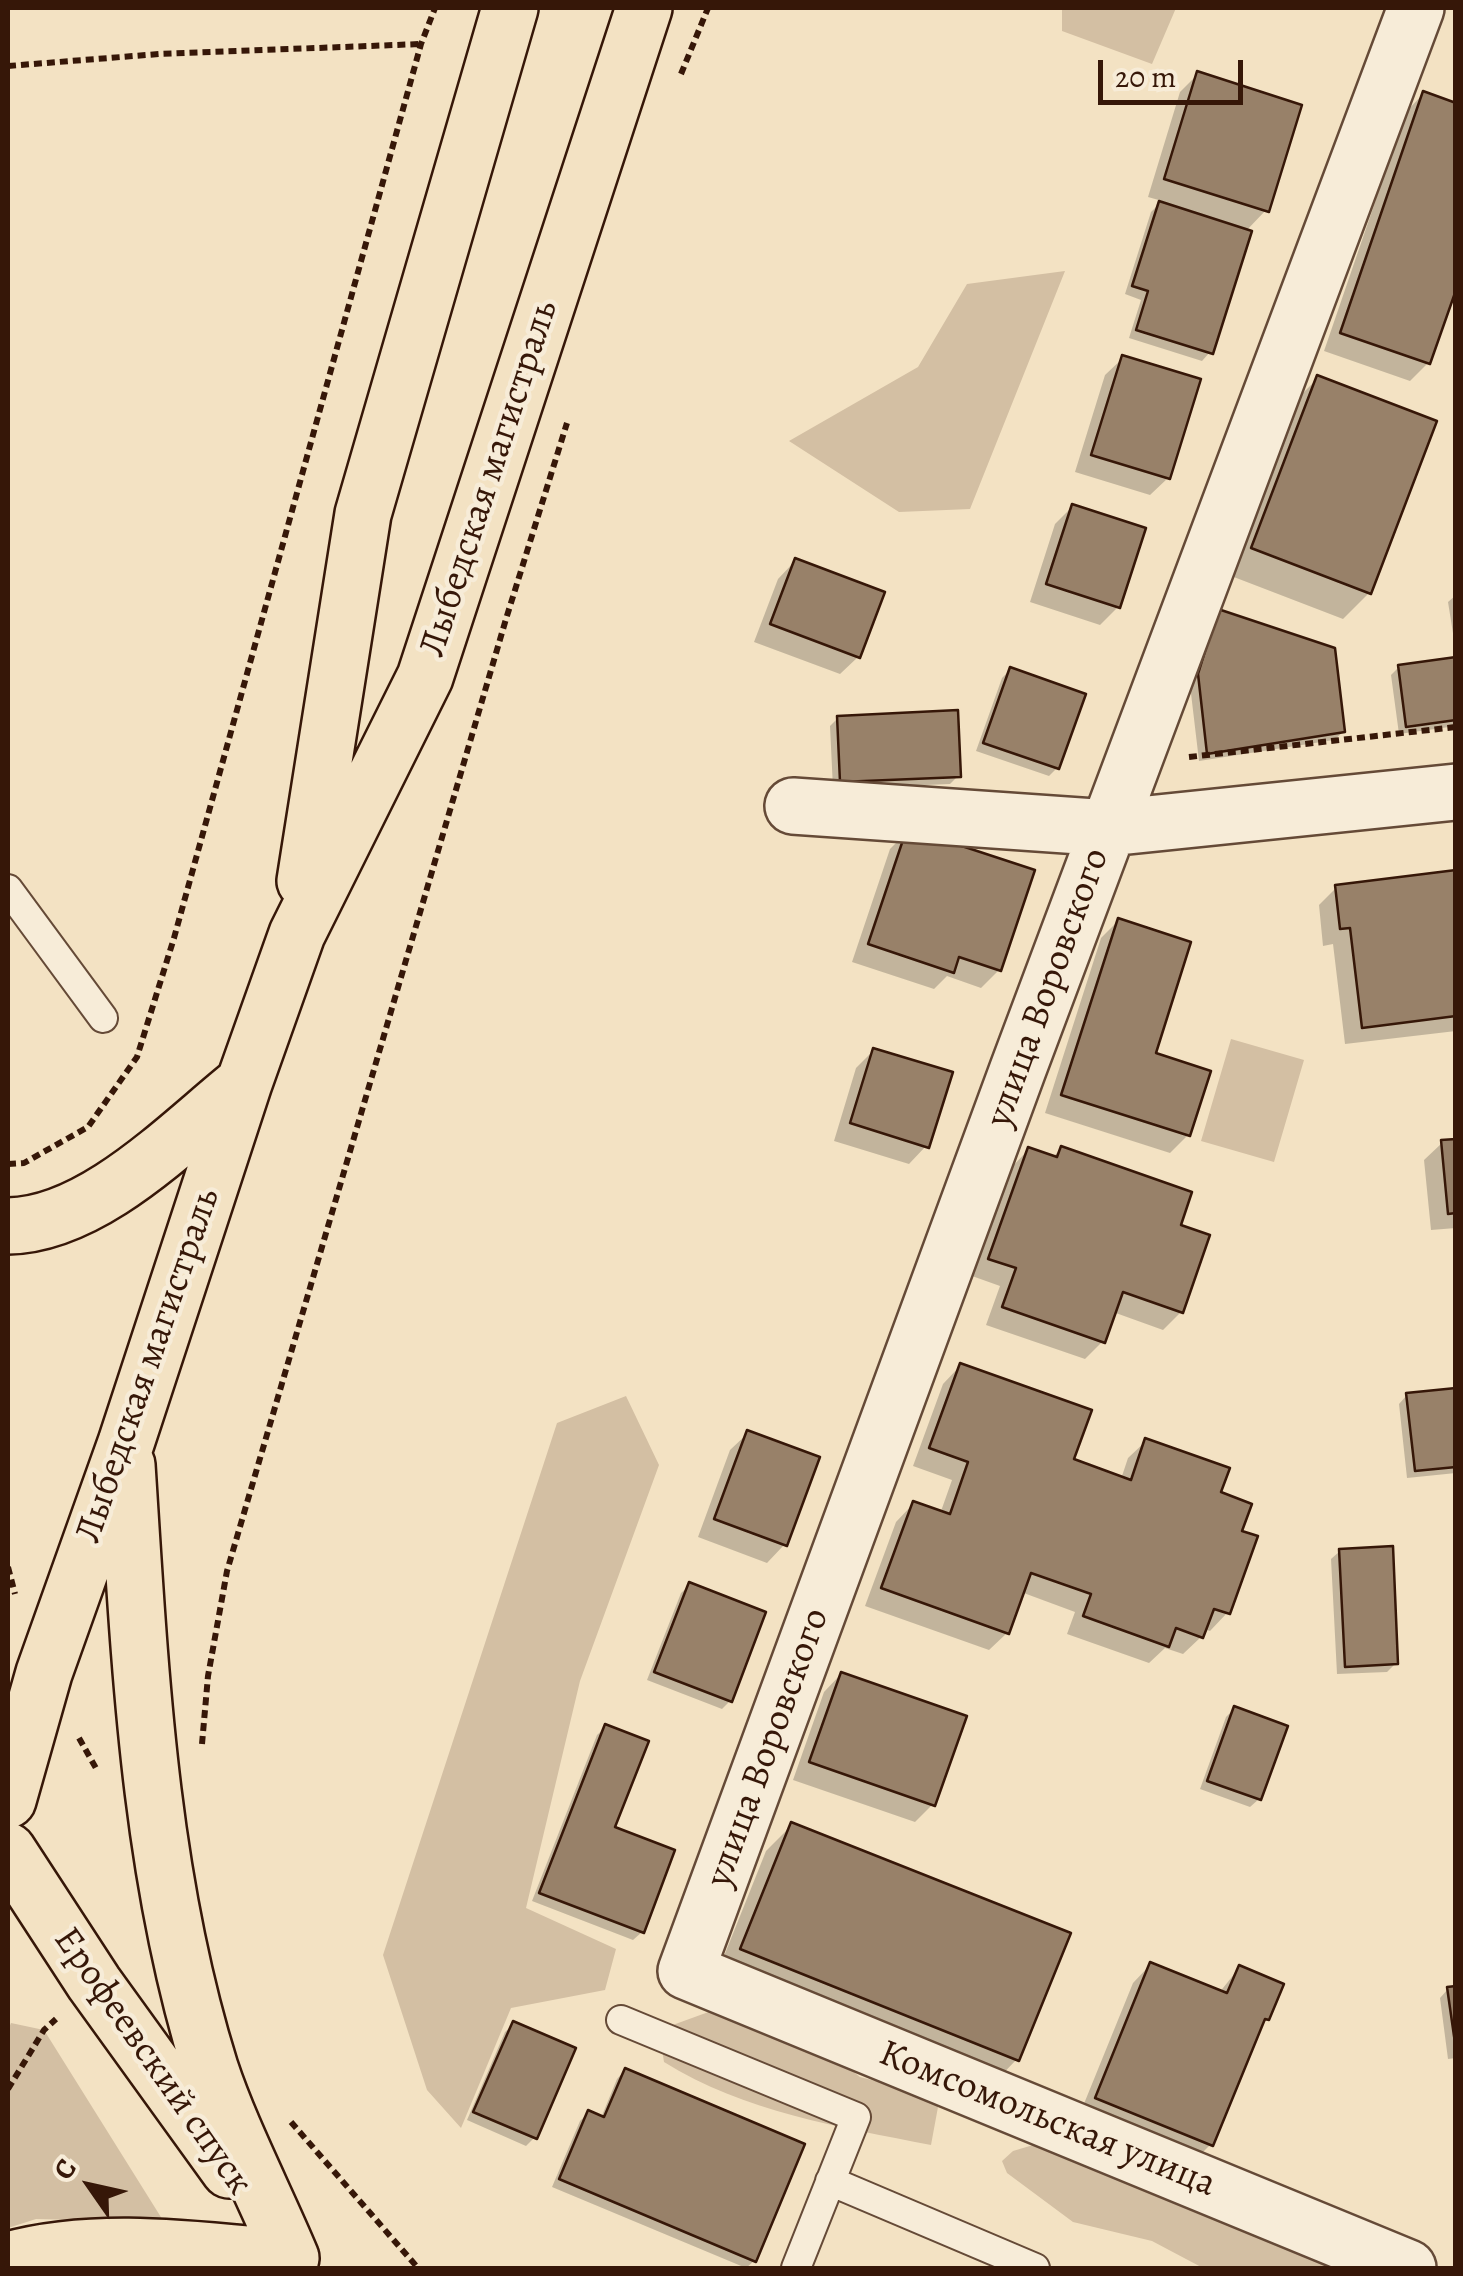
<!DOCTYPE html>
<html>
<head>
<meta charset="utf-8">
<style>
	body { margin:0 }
	#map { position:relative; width:1463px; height:2276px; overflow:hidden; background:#f3e2c3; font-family:Alegreya,serif }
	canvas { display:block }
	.frame { position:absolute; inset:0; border:10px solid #361708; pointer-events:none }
	.north { position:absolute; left:40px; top:2136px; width:100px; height:100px; -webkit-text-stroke:8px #f7ecd8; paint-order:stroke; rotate:304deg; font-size:28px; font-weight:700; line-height:40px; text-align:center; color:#361708 }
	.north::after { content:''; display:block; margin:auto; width:35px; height:45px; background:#361708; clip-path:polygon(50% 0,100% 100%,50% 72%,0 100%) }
	.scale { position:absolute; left:1098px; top:60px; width:145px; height:45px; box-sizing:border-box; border:5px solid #361708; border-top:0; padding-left:12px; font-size:30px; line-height:35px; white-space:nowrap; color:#361708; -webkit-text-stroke:8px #f7ecd8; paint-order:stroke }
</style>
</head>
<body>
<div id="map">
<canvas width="1463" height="2276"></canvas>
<div class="frame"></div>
<div class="north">С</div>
<div class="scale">20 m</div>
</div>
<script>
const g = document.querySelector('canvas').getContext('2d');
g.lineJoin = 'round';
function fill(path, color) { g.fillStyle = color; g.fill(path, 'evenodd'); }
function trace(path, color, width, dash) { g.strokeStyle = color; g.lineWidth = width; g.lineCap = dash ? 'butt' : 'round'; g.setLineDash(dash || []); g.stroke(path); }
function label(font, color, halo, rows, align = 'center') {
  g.font = font + ' Alegreya,serif'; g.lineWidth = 9; g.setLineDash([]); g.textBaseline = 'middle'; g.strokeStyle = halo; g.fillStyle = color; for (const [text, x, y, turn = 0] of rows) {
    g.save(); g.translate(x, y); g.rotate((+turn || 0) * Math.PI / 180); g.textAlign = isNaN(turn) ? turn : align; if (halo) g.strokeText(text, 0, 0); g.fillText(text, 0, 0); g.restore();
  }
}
fill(new Path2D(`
	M1062,8H1176L1152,64L1062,31Z
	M1065,271L970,509L899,512L789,441L918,367L967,284Z
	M1231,1039L1304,1060L1274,1162L1201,1141Z
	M626,1396L659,1465L580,1681L526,1908L616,1949L605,1990L511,2008L461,2128L427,2090L383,1955L557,1423Z
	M725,2006L817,2043L860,2077L926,2094L938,2107L931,2145C840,2127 744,2112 664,2062L659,2030Z
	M11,2023L44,2030L164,2222L36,2219L8,2228V2030Z
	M1060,2137L1374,2268H1203L1152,2241L1073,2222L1007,2173L1002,2161L1013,2151Z`), '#d3bfa3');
fill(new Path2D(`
	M1198,74L1266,210L1246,231L1210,352L1202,361L1129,338L1141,300L1125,294L1151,212L1162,201L1148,197L1180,92Z
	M1423,94L1428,363L1410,381L1324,351L1406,112Z
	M1123,358L1168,478L1150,495L1075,472L1105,375Z
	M1318,378L1369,593L1343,619L1226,574L1292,404Z
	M1072,507L1118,607L1100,625L1030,602L1055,524Z
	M795,561L858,657L840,674L754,642L778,579Z
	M1456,595V652L1448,602Z
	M1210,620L1343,732L1334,740L1199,761L1190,685Z
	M1456,660V726L1399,734L1391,675L1399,667Z
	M1010,670L1057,768L1049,776L976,751L1002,678Z
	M838,718L958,776L950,784L833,789L830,726Z
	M908,831L999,970L981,988L947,976L934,989L852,962L890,849Z
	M1456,873V1031L1345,1044L1333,944L1323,946L1319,905L1337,887Z
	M1118,921L1153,1055L1188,1135L1170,1153L1045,1113L1101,938Z
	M874,1050L926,1146L909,1164L834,1141L856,1068Z
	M1456,1141V1228L1431,1230L1424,1160L1442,1143Z
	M1062,1148L1178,1226L1181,1312L1163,1330L1113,1312L1103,1341L1085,1359L986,1325L1000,1286L972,1276L1011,1168L1028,1150L1052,1158Z
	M960,1366L1071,1461L1121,1479L1128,1458L1146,1441L1218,1494L1239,1533L1227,1613L1210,1631L1204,1629L1201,1637L1183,1654L1165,1648L1149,1663L1067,1634L1075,1612L1021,1592L1007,1633L989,1650L865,1606L896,1522L913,1504L940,1514L952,1480L913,1466L943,1384Z
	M1456,1390V1473L1407,1478L1399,1404L1407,1395Z
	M748,1433L817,1458L784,1545L767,1563L698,1537L730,1450Z
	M1340,1551L1396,1663L1387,1672L1337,1674L1331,1559Z
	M690,1585L730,1701L722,1709L647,1680L681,1593Z
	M841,1674L933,1804L915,1822L793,1780L824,1692Z
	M1234,1709L1259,1799L1250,1807L1200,1789L1226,1717Z
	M606,1727L612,1828L642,1932L633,1940L532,1901L597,1735Z
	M792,1825L1017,2059L991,2086L716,1976L766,1851Z
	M1150,1965L1219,1993L1239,1968L1267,2019L1258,2028L1211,2144L1193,2162L1079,2116L1133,1983Z
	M1456,1988V2058L1448,2059L1440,1998L1448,1989Z
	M514,2024L573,2049L534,2138L526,2146L467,2120L505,2032Z
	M625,2070L754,2261L746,2268L552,2187L580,2121L588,2113L601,2118L617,2079Z`), '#0003');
const building = new Path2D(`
	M1197,71L1302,105L1269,212L1164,179Z
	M1423,91L1456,103V290L1430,364L1340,333Z
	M1159,201L1252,231L1213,354L1136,330L1148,291L1132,286Z
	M1122,355L1201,379L1170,479L1091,455Z
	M1317,375L1437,421L1371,594L1251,548Z
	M1072,504L1146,528L1120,608L1046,584Z
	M795,558L885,592L860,658L770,624Z
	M1218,609L1335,648L1345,732L1207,754L1198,674Z
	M1456,657V720L1406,727L1398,665Z
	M1010,667L1086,694L1059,769L983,743Z
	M958,710L961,777L840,782L837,716Z
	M907,828L1035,870L1001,971L959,957L954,973L868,944Z
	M1456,870V1016L1362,1028L1350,928L1340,929L1335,885Z
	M1118,918L1191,942L1156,1053L1211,1071L1190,1136L1061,1095Z
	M873,1048L953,1072L929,1148L850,1123Z
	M1456,1139V1213L1448,1214L1441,1140Z
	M1061,1146L1192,1192L1181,1225L1210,1235L1183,1313L1123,1292L1105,1343L1002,1307L1016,1268L988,1259L1028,1147L1057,1157Z
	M960,1363L1092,1410L1074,1459L1131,1480L1145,1438L1230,1468L1221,1492L1252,1504L1242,1531L1258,1536L1230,1614L1214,1609L1203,1638L1176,1628L1169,1647L1083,1616L1091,1594L1031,1573L1009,1634L881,1588L913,1501L950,1514L968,1462L929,1448Z
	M1456,1388V1467L1415,1471L1406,1393Z
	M747,1430L820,1457L787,1546L714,1519Z
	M1393,1546L1398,1664L1345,1667L1339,1549Z
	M689,1582L766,1612L732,1702L654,1672Z
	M841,1672L967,1716L935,1806L809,1762Z
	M1234,1706L1288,1726L1261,1800L1207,1781Z
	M605,1724L649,1741L615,1827L675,1850L644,1933L539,1893Z
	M791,1822L1071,1933L1019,2061L740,1949Z
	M1150,1962L1227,1993L1239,1965L1284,1984L1269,2020L1265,2019L1213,2146L1095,2098Z
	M1456,1986V2050L1447,1987Z
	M513,2021L576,2048L537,2139L473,2112Z
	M625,2068L805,2144L756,2262L559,2179L588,2110L604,2117Z`);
fill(building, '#988169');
trace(building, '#361708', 2.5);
const service = new Path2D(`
	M8,889L103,1018
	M621,2020L856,2117L796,2268
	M830,2181L1035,2268`);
const minor = new Path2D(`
	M793,806L1109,828L1456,792
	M1408,2268L686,1971L1018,1069L1416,8`);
const primary = new Path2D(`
	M305,881L363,514L510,8
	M8,1226C94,1225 179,1135 244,1083
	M127,1465C140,1667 149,1873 210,2068C230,2129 266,2198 291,2258
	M8,1800L44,1673L126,1443L244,1083L297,934L425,677L644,8
	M8,1851L94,1983L229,2170
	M8,2260C99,2235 198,2250 291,2258`);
trace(service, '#654a37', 32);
trace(minor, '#654a37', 60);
trace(primary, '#361708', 60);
trace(new Path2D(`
	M8,66L159,54L421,44
	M681,74L708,8
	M1189,757L1456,727
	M8,1164L24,1163L88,1127L137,1057L174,938L421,44L435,8
	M8,1567L15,1594
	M79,1738L97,1770
	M202,1744L208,1676L227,1571L506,619L567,423
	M8,2089L44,2030L56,2019
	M291,2122L418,2268`), '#361708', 6, [8, 5]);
trace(service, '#f7ecd8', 28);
trace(minor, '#f7ecd8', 55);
trace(primary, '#f3e2c3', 55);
label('38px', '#361708', '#f7ecd8', [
	["Лыбедская магистраль",490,479,-72],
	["улица Воровского",1049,988,-70],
	["Лыбедская магистраль",149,1366,-71],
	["улица Воровского",769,1748,-70],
	["Ерофеевский спуск",152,2062,55],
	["Комсомольская улица",1047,2120,22]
]);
</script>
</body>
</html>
